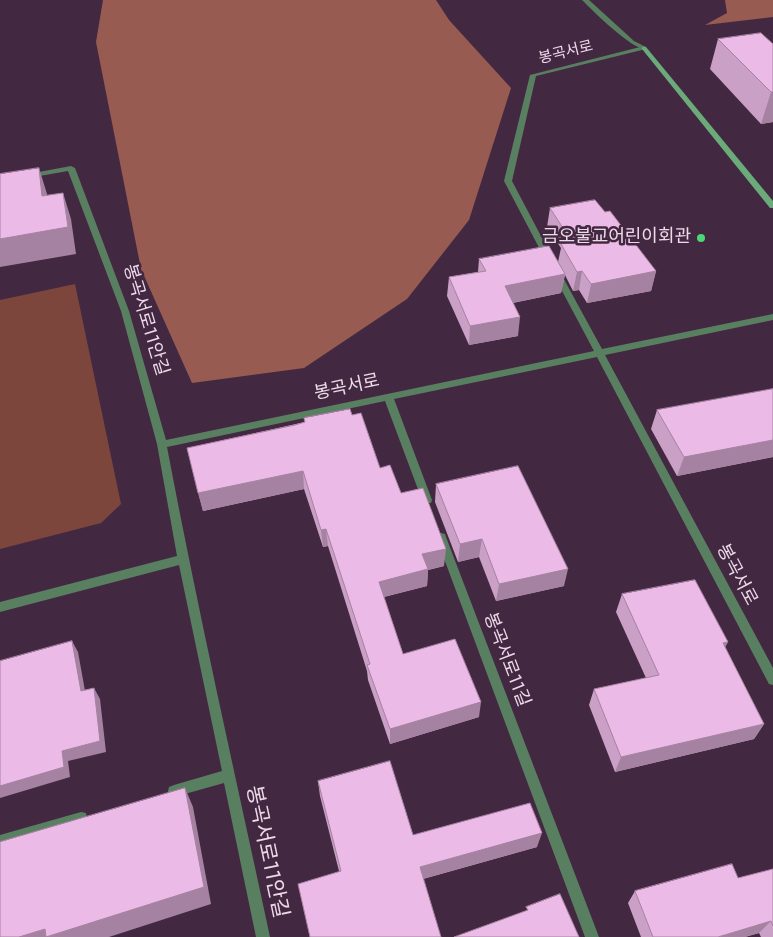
<!DOCTYPE html>
<html>
<head>
<meta charset="utf-8">
<style>
	body { margin:0 }
	canvas { display:block; background:#432841 }
</style>
</head>
<body>
<canvas width="773" height="937"></canvas>
<script>
const g = document.querySelector('canvas').getContext('2d');
g.lineJoin = 'round';
function fill(path, color) { g.fillStyle = color; g.fill(path, 'evenodd'); }
function trace(path, color, width, dash) { g.strokeStyle = color; g.lineWidth = width; g.lineCap = dash ? 'butt' : 'round'; g.setLineDash(dash || []); g.stroke(path); }
function label(font, color, halo, rows, align = 'center') {
  g.font = font + ' Jost,"Noto Sans KR",sans-serif'; g.lineWidth = 5; g.setLineDash([]); g.textBaseline = 'middle'; g.strokeStyle = halo; g.fillStyle = color; for (const [text, x, y, turn = 0] of rows) {
    g.save(); g.translate(x, y); g.rotate((+turn || 0) * Math.PI / 180); g.textAlign = isNaN(turn) ? turn : align; if (halo) g.strokeText(text, 0, 0); g.fillText(text, 0, 0); g.restore();
  }
}
fill(new Path2D(`
	M75,284L121,504L101,523L0,549V300Z`), '#7d463d');
fill(new Path2D(`
	M103,0H436L449,20L511,88L469,220L407,299L304,368L192,383L141,269L96,42Z
	M725,0H773V17L705,25L727,13Z`), '#985b51');
fill(new Path2D(`
	M582,0H589L634,41L646,47V49C632,50 593,11 582,0Z`), '#597f61');
fill(new Path2D(`
	M644,46L646,47V49L536,76L512,181L552,257L548,260L545,259L504,181L530,75Z
	M71,166L75,168L129,311L166,440L594,351L552,272L556,269L560,272L602,349L773,314V320L605,355L773,668V685L769,684L597,357L394,399L432,500L431,503H423L422,500L385,401L167,447C198,611 235,774 270,937H256L224,783L174,797L169,795L168,791L169,787L174,785L222,771L179,565L0,612V602L177,556L157,444L121,311L68,171L28,178L24,176L28,174Z
	M441,533L445,534L446,537L599,937H585L436,537L437,534Z
	M81,812L86,813L87,818L86,823L0,849V835Z`), '#597f61');
fill(new Path2D(`
	M642,47H646L773,201V208H770L642,49Z`), '#6baa79');
fill(new Path2D(`
	M718,39L773,44V122L761,124L710,69Z
	M550,208L605,212L656,271L651,291L587,303L579,290L573,291L565,275L561,293L513,303L518,336L469,345L447,296L449,277L478,272L479,259L558,262L561,248L547,227Z
	M773,389V457L677,476L651,429L657,410Z
	M352,415L380,468L401,493L444,566L428,570L427,586L384,597L403,654L479,717L390,744L368,680L367,671L328,546L323,547L304,489L203,511L187,448L305,422L304,418Z
	M436,484L564,586L496,601L479,557L458,562L435,502Z
	M622,594L725,647L764,724L754,739L615,772L589,705L594,689L646,678L616,612Z
	M318,781L413,835L537,847L423,879L339,871L320,796Z
	M773,869V937H761L759,933L745,937H641L628,903L635,891L738,878Z`), '#cba0c7');
fill(new Path2D(`
	M771,92H773V122L761,124Z
	M39,168L47,194L51,222L42,196Z
	M63,193L71,219L76,254L0,267V239Z
	M582,271L579,290L573,291L577,272Z
	M656,271L651,291L587,303L591,284Z
	M565,274L561,293L502,305L505,286Z
	M520,317L518,336L469,345L470,326Z
	M773,440V457L677,476L684,457Z
	M303,471L304,489L203,511L198,493Z
	M326,529L328,546L323,547L321,530Z
	M482,539L479,557L458,562L460,544Z
	M446,549L444,566L428,570L427,586L379,598V582L422,554Z
	M568,569L564,586L496,601L499,584Z
	M72,641L78,652L87,702L81,691Z
	M728,642L719,659L723,643Z
	M94,688L100,699L106,752L68,761L70,777L0,798V786L62,751Z
	M481,702L479,717L390,744V729Z
	M764,724L754,739L615,772L621,757Z
	M185,788L193,807L211,904L109,937H19Z
	M542,833L537,847L419,880L420,867Z
	M771,921L759,933L745,937H718Z`), '#a582a2');
const building = new Path2D(`
	M761,33L773,44V92H771L718,39Z
	M39,168L42,196L63,193L68,227L0,239V174Z
	M595,200L605,212L610,211L656,271L591,284L582,271L577,272L561,244L572,242L550,208Z
	M549,246L565,274L505,286L520,317L470,326L449,277L486,271L479,259Z
	M773,389V440L684,457L657,410Z
	M350,409L352,415L361,413L380,468L390,465L401,493L423,488L446,549L422,554L428,569L379,582L403,654L455,639L481,702L390,729L367,665L370,664L326,529L321,530L303,471L198,493L187,448L295,425L305,422L304,418Z
	M518,466L568,569L499,584L482,539L460,544L436,484Z
	M695,580L728,642L723,643L764,724L621,757L594,689L659,675L622,594Z
	M72,641L81,691L94,688L100,741L62,751L64,767L0,786V661Z
	M390,761L413,835L530,803L542,833L420,867L441,937H310L298,884L341,871L318,781Z
	M185,788L204,887L46,937L45,929L19,937H0V842Z
	M732,864L738,878L773,869V926L771,921L718,937H653L635,891Z
	M560,894L579,937H454L528,910L526,907Z`);
fill(building, '#ecbae7');
trace(building, '#a582a2', 1);
for (const [x, y, r, color] of [
	[701,238,5,"#4cd676"]
]) { const dot = new Path2D(); dot.arc(x, y, r, 0, 2 * Math.PI); g.fillStyle = color; g.fill(dot); trace(dot, '#432841', 2); }
label('15px', '#ecdae9', '#432841', [
	["봉곡서로",566,53,-14]
]);
label('18px', '#ecdae9', '#432841', [
	["금오불교어린이회관",691,238]
], 'right');
label('18px', '#ecdae9', '#432841', [
	["봉곡서로11안길",145,320,73],
	["봉곡서로",347,388,-12],
	["봉곡서로",736,575,62],
	["봉곡서로11길",506,660,69]
]);
label('21px', '#ecdae9', '#432841', [
	["봉곡서로11안길",266,852,78]
]);
</script>
</body>
</html>
